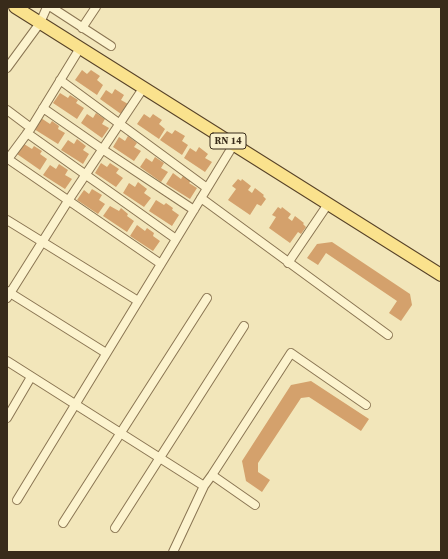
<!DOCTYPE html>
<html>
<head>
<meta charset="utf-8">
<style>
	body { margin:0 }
	#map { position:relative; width:448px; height:559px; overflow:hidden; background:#f2e6ba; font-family:"Source Serif 4",serif }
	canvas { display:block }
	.frame { position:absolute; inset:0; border:8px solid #382b1a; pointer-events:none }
</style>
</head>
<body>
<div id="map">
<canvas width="448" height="559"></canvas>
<div class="frame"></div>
</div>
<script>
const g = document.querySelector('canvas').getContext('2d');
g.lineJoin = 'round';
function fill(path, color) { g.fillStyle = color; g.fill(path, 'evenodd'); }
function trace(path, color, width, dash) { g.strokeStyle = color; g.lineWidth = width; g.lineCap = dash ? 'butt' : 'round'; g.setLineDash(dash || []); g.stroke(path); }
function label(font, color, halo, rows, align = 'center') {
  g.font = font + ' "Source Serif 4",serif'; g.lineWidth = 3; g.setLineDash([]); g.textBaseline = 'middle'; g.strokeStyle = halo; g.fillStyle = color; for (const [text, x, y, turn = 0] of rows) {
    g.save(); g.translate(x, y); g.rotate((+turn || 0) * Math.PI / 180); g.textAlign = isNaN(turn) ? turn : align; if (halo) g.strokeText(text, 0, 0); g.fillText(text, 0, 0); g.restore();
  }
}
fill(new Path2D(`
	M82,70L87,74L91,70L100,76L97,80L103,85L97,95L75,80Z
	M115,89L124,95L121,100L128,104L121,114L100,99L106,90L112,94Z
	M60,93L68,98L70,95L78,100L76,103L84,108L77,119L53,103Z
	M96,113L105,119L102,124L109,128L102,138L81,123L87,114L93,118Z
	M144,114L150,118L153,114L162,120L159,124L165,129L159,139L137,124Z
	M41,118L50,124L52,121L59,126L58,129L65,133L58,144L34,129Z
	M175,130L185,136L182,141L188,145L182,155L160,140L167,131L172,134Z
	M128,136L137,143L134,147L141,151L134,161L113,147L119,137L125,141Z
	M77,139L86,146L83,150L89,154L83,164L61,150L68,140L74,144Z
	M24,144L32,149L34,146L42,151L40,154L47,159L40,170L17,154Z
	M199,147L208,154L205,158L212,162L205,172L184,158L190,148L196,152Z
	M155,157L164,163L161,168L168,172L161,182L140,167L146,158L152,162Z
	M101,163L107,167L110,163L119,169L116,173L123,178L116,187L95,173Z
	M59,164L68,170L65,175L72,179L65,189L43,175L50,165L56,169Z
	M173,173L181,179L183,176L191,181L189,183L197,188L190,199L166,184Z
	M238,179L241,181L242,179L251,186L248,190L252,193L255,188L264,195L263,196L266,199L261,206L257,204L250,215L228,200L236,189L232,186Z
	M138,182L147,189L144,193L151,198L144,207L123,193L129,183L135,187Z
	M92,189L102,195L99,200L105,204L98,214L77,200L84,190L89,194Z
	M156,200L164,205L166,203L173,208L172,210L179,215L172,226L149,211Z
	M110,206L119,211L121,208L128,214L127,216L134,221L127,232L103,216Z
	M278,207L281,209L282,207L291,214L288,218L292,221L295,216L304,223L303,224L306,227L301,234L298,232L290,243L269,228L276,217L272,215Z
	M137,225L145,231L147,228L154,233L153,236L160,241L153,251L130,236Z
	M332,242L410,294L412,305L401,321L389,313L397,301L326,253L318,265L307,258L317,244Z
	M311,381L369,419L361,431L309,397L301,398L258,463V472L270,480L262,492L246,481L242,461L291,385Z`), '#d4a16c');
const street = new Path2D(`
	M51,7L111,46
	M82,28L96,7
	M80,48L31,128L8,159L161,264L234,144
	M7,68L40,23L47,7
	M60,80L207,188
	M43,108L102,149L194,210
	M7,110L31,128
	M27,133L176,239
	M201,198L388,335
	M7,220L138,301
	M288,263L328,204
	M7,291L106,353
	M7,298L68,201L144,87
	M7,361L204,486
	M7,418L31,377
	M212,475L255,505
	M17,500L161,264
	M63,523L207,298
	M115,528L244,326
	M173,552L204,486L212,475L291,353L366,405`);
const primary = new Path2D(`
	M15,7L441,275`);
trace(street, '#8a7553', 10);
trace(primary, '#574228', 14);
trace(street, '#fcf3ce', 8);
trace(primary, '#fae28d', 12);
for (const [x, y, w] of [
	[228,141,36]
]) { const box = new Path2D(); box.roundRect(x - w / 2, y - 8, w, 16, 3); g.fillStyle = '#f9f0cb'; g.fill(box); trace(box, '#382b1a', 1); }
label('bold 10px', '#382b1a', null, [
	["RN 14",228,141]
]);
</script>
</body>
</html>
